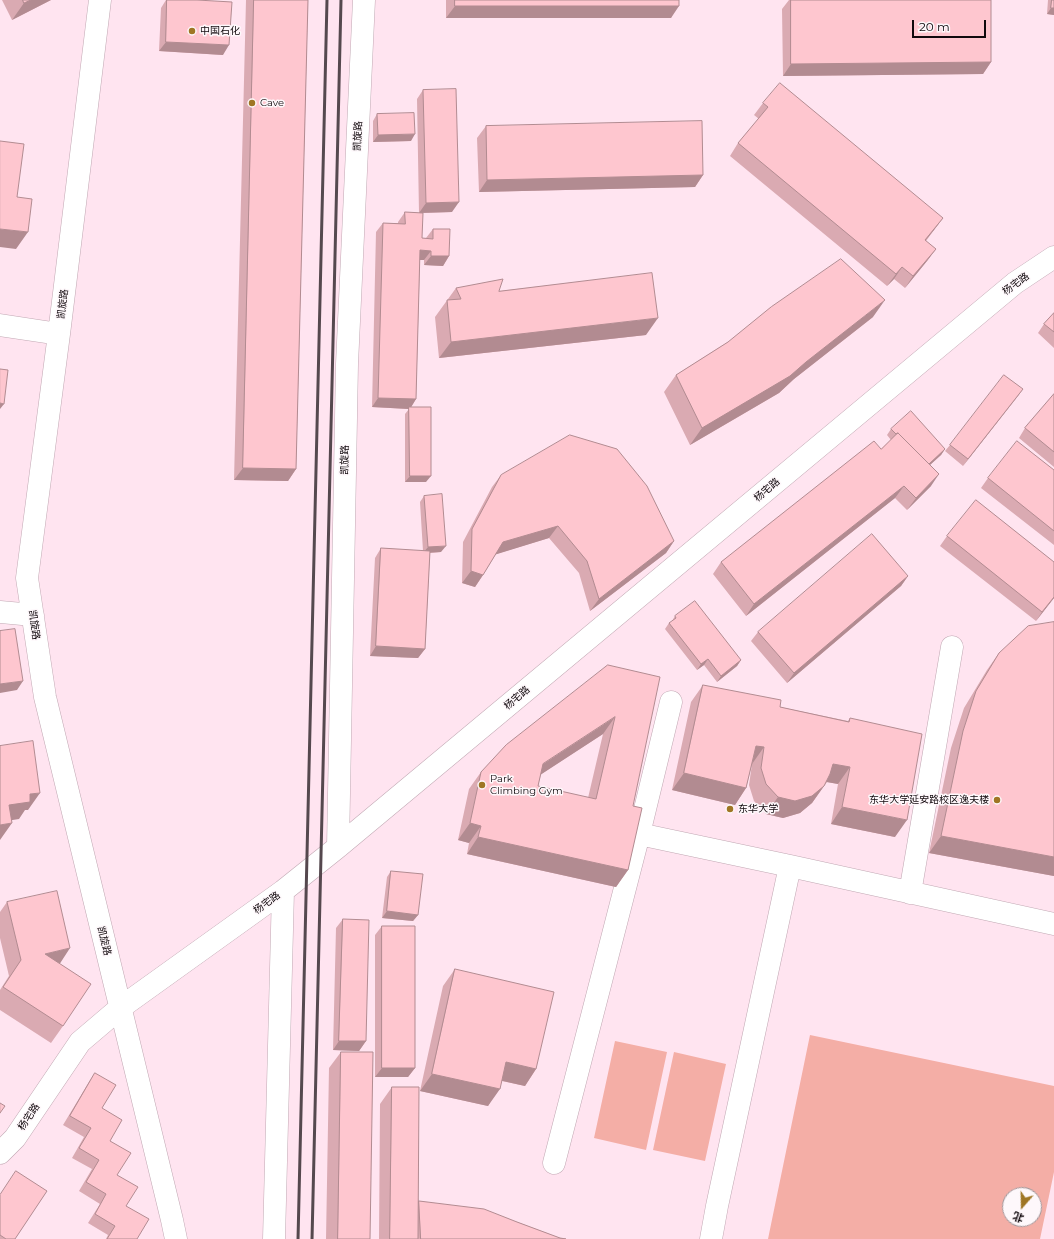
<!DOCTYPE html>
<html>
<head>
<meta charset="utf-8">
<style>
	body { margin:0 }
	#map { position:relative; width:1054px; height:1239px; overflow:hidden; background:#ffe4f0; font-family:Montserrat,"Noto Sans SC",sans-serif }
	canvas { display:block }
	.north { position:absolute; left:1002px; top:1187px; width:40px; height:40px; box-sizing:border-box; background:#fef8fb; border:1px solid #9f989c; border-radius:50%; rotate:200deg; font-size:11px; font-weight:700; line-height:16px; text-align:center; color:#11090d }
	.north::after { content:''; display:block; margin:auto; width:14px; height:18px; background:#9f7624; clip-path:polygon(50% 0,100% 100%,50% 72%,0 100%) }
	.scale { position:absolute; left:912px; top:20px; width:74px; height:18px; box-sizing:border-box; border:2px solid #11090d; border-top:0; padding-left:5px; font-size:12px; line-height:14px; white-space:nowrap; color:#11090d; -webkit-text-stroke:3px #fef8fb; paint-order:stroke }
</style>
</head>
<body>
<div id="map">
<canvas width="1054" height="1239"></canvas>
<div class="north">北</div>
<div class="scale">20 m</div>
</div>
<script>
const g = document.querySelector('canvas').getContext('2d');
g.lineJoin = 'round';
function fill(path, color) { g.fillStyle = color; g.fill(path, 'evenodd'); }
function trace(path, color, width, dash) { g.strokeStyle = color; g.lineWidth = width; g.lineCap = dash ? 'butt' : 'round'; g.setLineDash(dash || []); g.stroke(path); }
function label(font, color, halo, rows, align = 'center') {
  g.font = font + ' Montserrat,"Noto Sans SC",sans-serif'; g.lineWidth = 3; g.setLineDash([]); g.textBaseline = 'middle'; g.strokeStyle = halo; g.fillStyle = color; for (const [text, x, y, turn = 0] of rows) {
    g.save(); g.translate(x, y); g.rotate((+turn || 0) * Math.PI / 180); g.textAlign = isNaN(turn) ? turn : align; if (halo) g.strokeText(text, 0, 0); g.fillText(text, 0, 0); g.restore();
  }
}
fill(new Path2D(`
	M810,1035L1054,1086V1172L1040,1239H768ZM1010,1195H1034V1219H1010Z
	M615,1041L667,1052L646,1150L594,1138Z
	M674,1052L726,1064L705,1161L653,1150Z`), '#f4aea6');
const minor = new Path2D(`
	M100,0L59,334L27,578L45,697L172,1220L176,1239
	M0,325L59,334
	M0,612L33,615
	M671,702L639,834L790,866
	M338,847L347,364L364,0
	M910,893L952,647
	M0,1153L15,1138L80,1042L120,1008L283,891L338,847L1015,283L1054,257
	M554,1163L639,834
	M274,1239L283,891
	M711,1239L717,1206L790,866L1054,924`);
trace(minor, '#c1a8b3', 23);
trace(minor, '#fff', 22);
trace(new Path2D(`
	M298,1239L327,0
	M312,1239L341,0`), '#55484e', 3);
fill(new Path2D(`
	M2,0H51L12,20Z
	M166,0H197L223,55L159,51L161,8Z
	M246,0H308L296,469L288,481L234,480Z
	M446,0H679L671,18H446Z
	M789,0H791L991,62L983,74L783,76L782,9Z
	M1048,0H1054V15L1047,14Z
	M423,90L452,212L420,213L422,238H426L433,229L449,256L443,266L424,265V260H420L416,399L411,407L426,482H405V414L409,409L372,407L376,232L383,223H398V222L405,212L419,213L417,99Z
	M763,103L943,218L934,230L926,241L936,249L927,261L905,288L894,279L887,286L730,156L738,143L759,119L754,115Z
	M377,114L411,141L373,142V121Z
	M486,126L703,175L695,187L479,192L477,138Z
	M456,288L499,291L646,335L439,358L435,317Z
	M1054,313V348L1038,333L1044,324Z
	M873,317L794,379L779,393L690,445L664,392L676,375L728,342Z
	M1023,389L963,466L945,451L950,445Z
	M1054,394V467L1019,438L1025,428Z
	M891,429L945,449L941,455L930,465L931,486L907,510L895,498L746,616L713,574L721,562L881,449L891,440L887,435Z
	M1054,470V545L981,488L988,478Z
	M501,475L674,541L666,553L590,611L579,573L549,538L496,554L483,575L475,587L462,583L463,542L492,487Z
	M424,496L441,552L430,553L425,649L418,658L370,656L375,558L381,548L423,551L420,502Z
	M947,536L1054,562V598L1036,621L940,546Z
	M908,576L901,586L787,683L751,641L758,632Z
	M675,616L741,660L737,666L717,682L704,665L697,670L665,629L669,623L672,621Z
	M1054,622V876L929,853L951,748L964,708L987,670L999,653Z
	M608,665L633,806L628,870L616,887L467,854L469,843L458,840L469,789L481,772ZM603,734L588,798L538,786L541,774Z
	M703,685L780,707L848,721L850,718L895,837L831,824L838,784L827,782L812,803L800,813L783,818L766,814L754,801L749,785L752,764L746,788L735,805L672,790L691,702Z
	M391,871L418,915L413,921L382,918L387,877Z
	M7,902L63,1026L51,1043L0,1010V990L9,976L0,938V912Z
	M343,919L366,1041L359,1051L333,1050L336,928Z
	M382,926L415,1068L408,1077H375V935Z
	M455,969L536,1069L525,1086L502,1081L488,1106L420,1091L443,986Z
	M341,1052L370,1239H326L329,1068Z
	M95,1073L102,1108L117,1175L126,1206L137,1239H106L108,1235L88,1223L100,1204L79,1191L92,1169L72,1158L84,1137L63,1125L89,1082Z
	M392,1087L419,1203V1201L517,1222L560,1238L566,1239H379L380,1104Z
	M0,1195L15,1239H0Z`), '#daaab2');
fill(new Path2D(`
	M31,0H51L12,20L24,3Z
	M455,6H679L671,18H446Z
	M1051,8H1054V15L1047,14Z
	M166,42L229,45L223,55L159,51Z
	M991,62L983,74L783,76L791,64Z
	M415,134L411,141L373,142L378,135Z
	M703,175L695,187L479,192L487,180Z
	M459,202L452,212L419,213L426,203Z
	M943,218L934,230L916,252L925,240Z
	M0,229L28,232L16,249L0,247Z
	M936,249L927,261L905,288L913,276Z
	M420,250L431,251L424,260H414Z
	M431,256H449L443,266L424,265Z
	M902,267L894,279L887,286L896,274Z
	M885,300L873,317L794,379L779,393L690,445L702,428L806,362Z
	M658,318L646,335L439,358L451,342Z
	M1023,389L1018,396L963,466L968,459Z
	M378,398L416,399L410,409L409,407V409L372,407Z
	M0,403L4,404L0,409Z
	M945,449L941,455L921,473L926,466Z
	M243,468L296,469L288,481L234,480Z
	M939,474L931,486L907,510L916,498Z
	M410,476H431L426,482H405Z
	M904,486L895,498L746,616L754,604Z
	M558,526L549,538L494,555L503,542Z
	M674,541L666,553L590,611L599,599Z
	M446,546L441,552L423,553L428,547Z
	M471,571L483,575L475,587L462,583Z
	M908,576L901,586L787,683L794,673Z
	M1054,597V598L1036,621L1042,612Z
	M376,646L425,649L418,658L370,656Z
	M708,659L704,665L697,670L701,664Z
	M741,660L737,666L717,682L721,676Z
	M23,681L17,690L0,693V684Z
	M615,717L603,734L531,781L543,764Z
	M756,746L764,747L752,764Z
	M833,764L850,767L838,784L821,781Z
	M684,773L746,788L735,805L672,790Z
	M824,786L812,803L800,813L783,818L766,814L778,797Z
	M40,793L28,810H25L19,819L0,822L9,805L30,794Z
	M842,807L907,820L895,837L831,824Z
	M12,823L0,840V825Z
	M470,823L481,826L469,843L458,840Z
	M941,836L1054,857V876L929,853Z
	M478,837L628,870L616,887L467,854Z
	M387,911L418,915L413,921L382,918Z
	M70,948L59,965L45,954Z
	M339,1041H366L359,1051L333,1050Z
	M506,1062L536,1069L525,1086L494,1079Z
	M382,1068H415L408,1077H375Z
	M432,1074L500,1089L488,1106L420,1091Z`), '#b28b91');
const building = new Path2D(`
	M23,0H31L24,3Z
	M167,0H197L232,2L229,45L166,42Z
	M254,0H308L296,469L243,468Z
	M455,0H679V6H455Z
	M791,0H991V62L791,64Z
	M1052,0H1054V8H1051Z
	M780,83L943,218L925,240L936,249L913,276L902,267L896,274L738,143L768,107L763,103Z
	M456,89L459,202L426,203L423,90Z
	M414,113L415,134L378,135L377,114Z
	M702,121L703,175L487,180L486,126Z
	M0,141L24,144L17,197L32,199L28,232L0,229Z
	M405,212L423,213L422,238L433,239V229H450L449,256H431V251L420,250L416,399L378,398L383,223L405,224Z
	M841,259L885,300L806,362L790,376L702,428L676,375L728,342L771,307Z
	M652,273L658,318L451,342L447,300L461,299L456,288L503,279L499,291Z
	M1054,313V332L1044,324Z
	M0,369L8,370L4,404L0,403Z
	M1004,375L1023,389L968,459L950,445Z
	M1054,394V452L1025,428Z
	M409,407H431V476H410Z
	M911,411L945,449L929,464L898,433L896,434L891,429Z
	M898,433L939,474L916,498L904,486L754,604L721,562L874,441L881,449Z
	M570,435L617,449L647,486L674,541L599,599L587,561L558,526L503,542L483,575L471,571L472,529L501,475Z
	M1017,441L1054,470V531L988,478Z
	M442,494L446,546L428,547L424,496Z
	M976,500L1054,562V597L1042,612L947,536Z
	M872,534L908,576L794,673L758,632Z
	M381,548L430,551L425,649L376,646Z
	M695,601L741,660L721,676L708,659L701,664L669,623L676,618L675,616Z
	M1054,622V857L941,836L963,731L976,691L999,653L1028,626Z
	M15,629L23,681L0,684V631Z
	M608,665L660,677L633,806L642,808L628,870L478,837L481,826L470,823L481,772L506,745ZM615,717L596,799L538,786L543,764Z
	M703,685L781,700L780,707L849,722L850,718L922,734L907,820L842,807L850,767L833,764L830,774L824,786L812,796L795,801L778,797L766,784L761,768L764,747L756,746L746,788L684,773Z
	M33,741L40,793L30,794V802L9,805L12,823L0,825V746Z
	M391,871L423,874L418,915L387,911Z
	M57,891L70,948L45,954L91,984L63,1026L3,987L21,960L7,902Z
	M343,919L369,920L366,1041H339Z
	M382,926H415V1068H382Z
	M455,969L554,992L536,1069L506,1062L500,1089L432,1074Z
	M341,1052H373L370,1239H338Z
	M95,1073L116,1085L102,1108L122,1120L110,1141L131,1153L117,1175L138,1187L126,1206L149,1219L137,1239H107L115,1226L95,1214L106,1194L86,1182L99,1160L79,1148L91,1128L70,1116Z
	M392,1087H419L418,1239H390Z
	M0,1103L5,1106L0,1113Z
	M16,1171L47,1191L15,1239H6L0,1235V1195Z
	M419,1201L484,1209L517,1222L560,1238L566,1239H421Z`);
fill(building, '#fec6cf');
trace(building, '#b28b91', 1);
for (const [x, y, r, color] of [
	[192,31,4,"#9f7624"],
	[252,103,4,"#9f7624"],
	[482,785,4,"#9f7624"],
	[997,800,4,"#9f7624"],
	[730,809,4,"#9f7624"]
]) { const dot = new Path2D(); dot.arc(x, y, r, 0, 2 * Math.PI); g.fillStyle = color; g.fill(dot); trace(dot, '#fef8fb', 1.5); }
label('10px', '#11090d', '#fef8fb', [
	["中国石化",200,31],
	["Cave",260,103],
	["Park",490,779],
	["Climbing Gym",490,791],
	["东华大学延安路校区逸夫楼",989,800,"right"],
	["东华大学",738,809]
], 'left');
label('10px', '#11090d', '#fef8fb', [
	["凯旋路",358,136,-87],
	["杨宅路",1016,284,-36],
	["凯旋路",63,304,-83],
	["凯旋路",345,460,-89],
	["杨宅路",767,490,-40],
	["凯旋路",34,625,82],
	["杨宅路",517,698,-40],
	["杨宅路",267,903,-36],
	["凯旋路",104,941,76],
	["杨宅路",29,1117,-56]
]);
</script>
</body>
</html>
